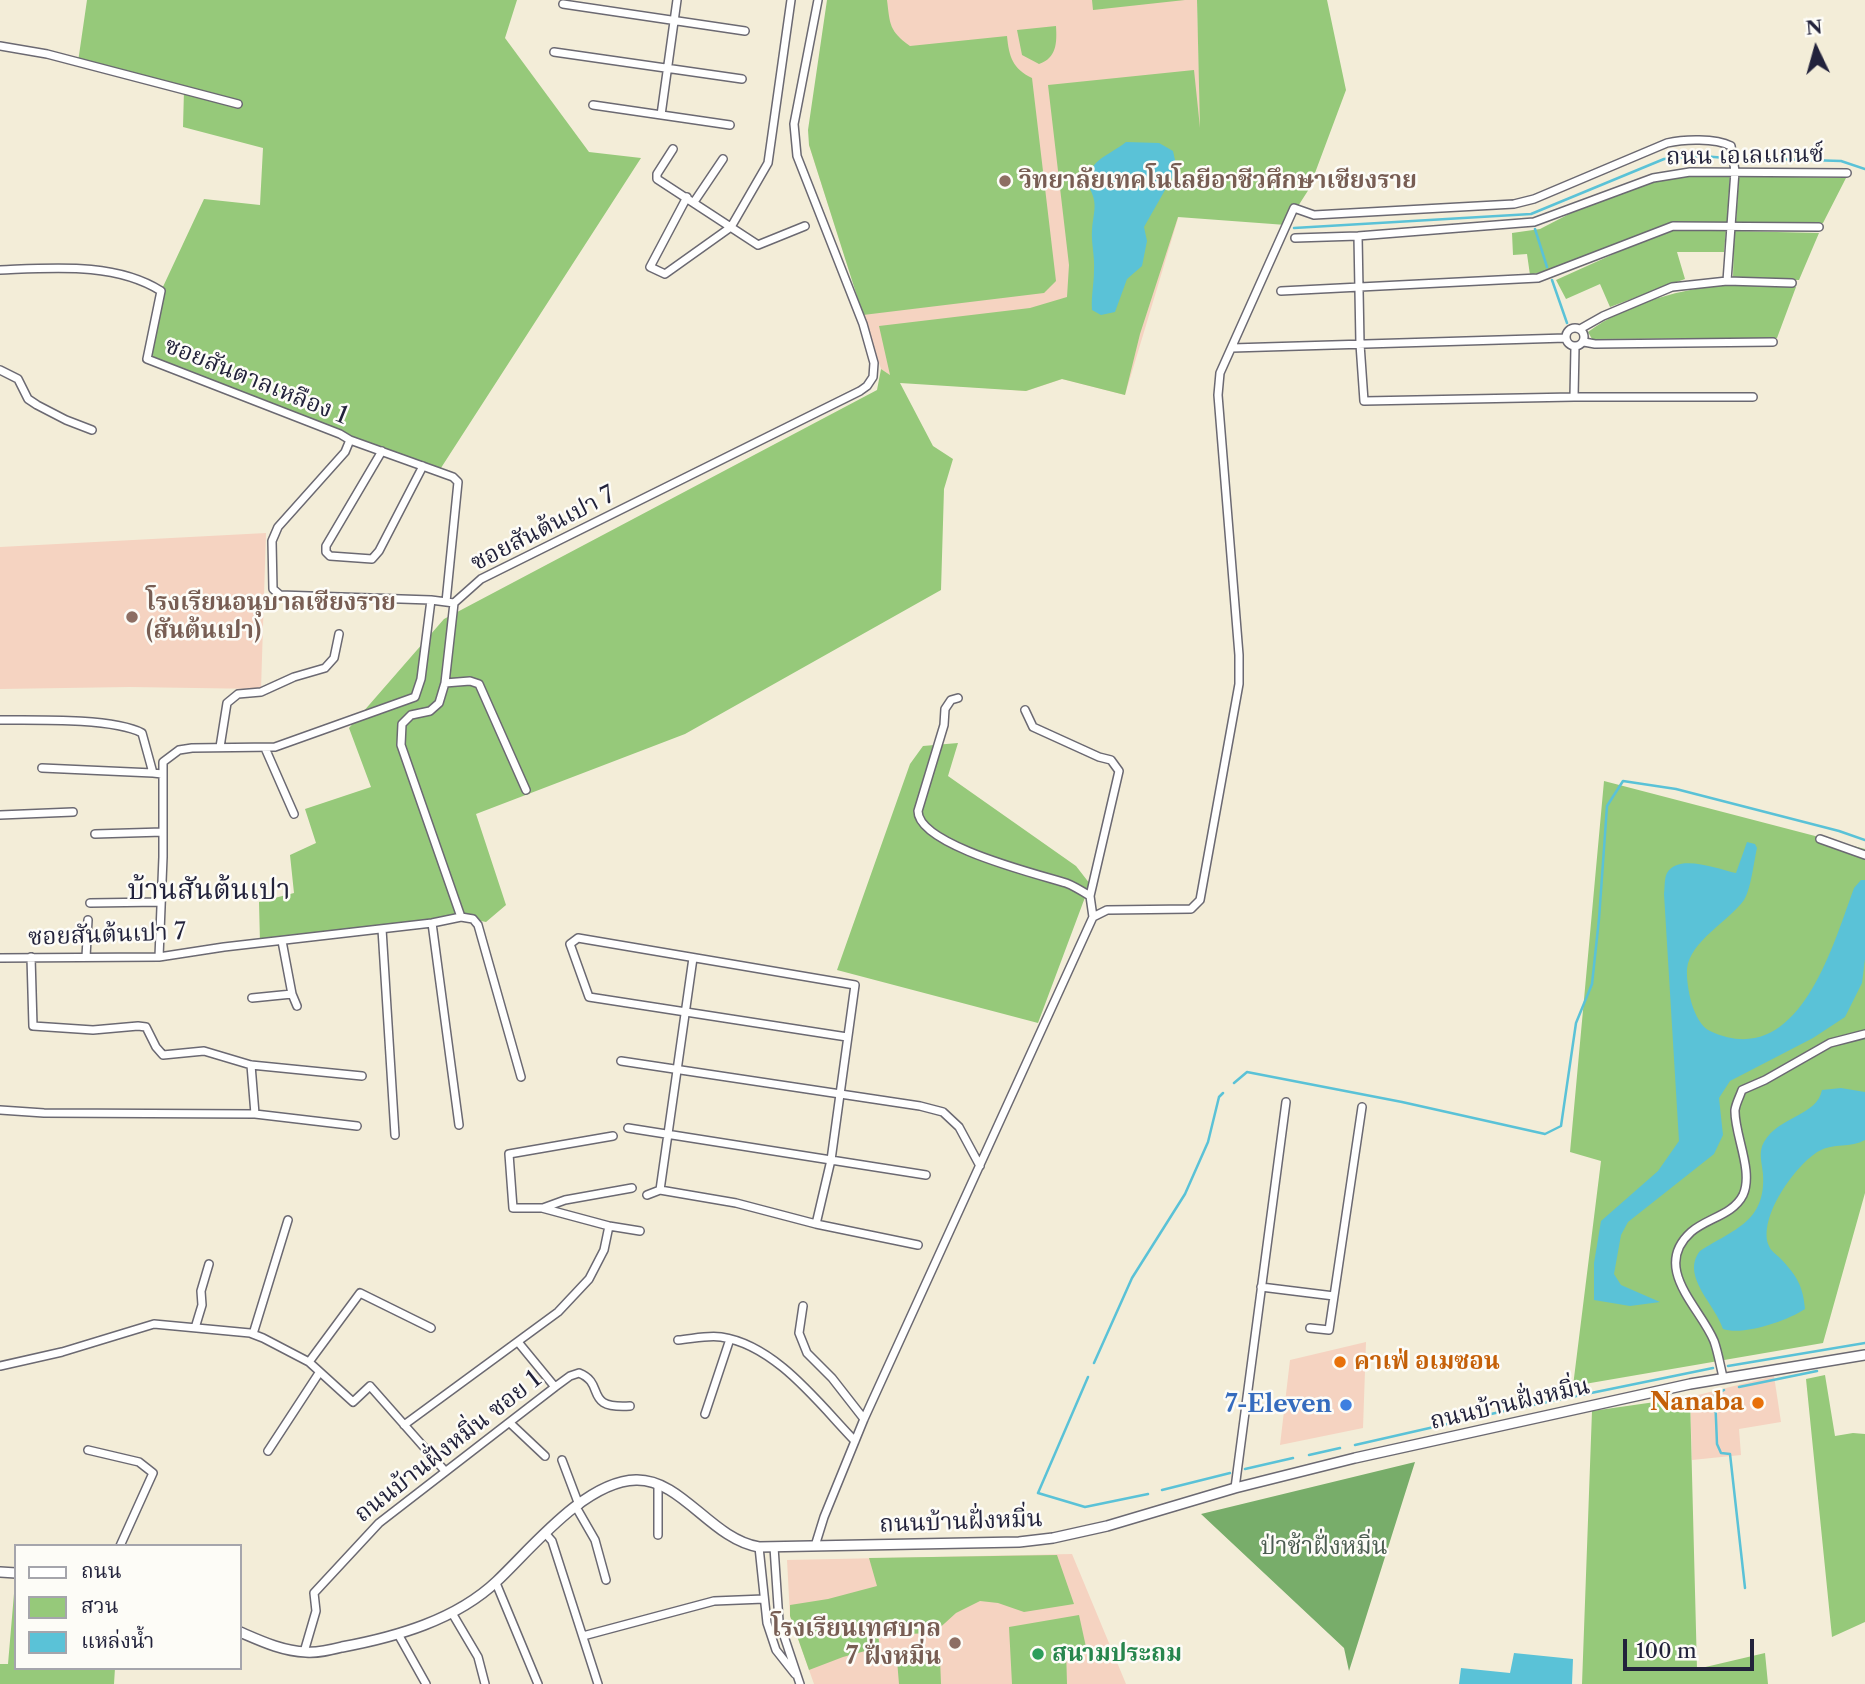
<!DOCTYPE html>
<html>
<head>
<meta charset="utf-8">
<style>
	body { margin:0 }
	#map { position:relative; width:1865px; height:1684px; overflow:hidden; background:#f3edd8; font-family:"Libre Caslon Text","Noto Serif Thai",serif }
	canvas { display:block }
	.legend { position:absolute; left:14px; top:1544px; width:228px; height:126px; box-sizing:border-box; background:#fdfcf7; border:2px solid #a5a5ac; margin:0; padding:9px 12px; list-style:none; font-size:21px; color:#22223b }
	.legend li { display:flex; align-items:center; gap:14px; height:35px }
	.legend b { width:35px; border:2px solid #a5a5ac }
	.north { position:absolute; left:1781px; top:14px; width:70px; height:70px; -webkit-text-stroke:5px #fdfcf7; paint-order:stroke; rotate:355deg; font-size:19px; font-weight:700; line-height:28px; text-align:center; color:#22223b }
	.north::after { content:''; display:block; margin:auto; width:24px; height:32px; background:#22223b; clip-path:polygon(50% 0,100% 100%,50% 72%,0 100%) }
	.scale { position:absolute; left:1623px; top:1639px; width:131px; height:32px; box-sizing:border-box; border:4px solid #22223b; border-top:0; padding-left:9px; font-size:21px; line-height:24px; white-space:nowrap; color:#22223b; -webkit-text-stroke:5px #fdfcf7; paint-order:stroke }
</style>
</head>
<body>
<div id="map">
<canvas width="1865" height="1684"></canvas>
<ul class="legend">
<li><b style="height:9px;background:#fff"></b>ถนน</li>
<li><b style="height:19px;background:#96c97a"></b>สวน</li>
<li><b style="height:19px;background:#5ac2d7"></b>แหล่งน้ำ</li>
</ul>
<div class="north">N</div>
<div class="scale">100 m</div>
</div>
<script>
const g = document.querySelector('canvas').getContext('2d');
g.lineJoin = 'round';
function fill(path, color) { g.fillStyle = color; g.fill(path, 'evenodd'); }
function trace(path, color, width, dash) { g.strokeStyle = color; g.lineWidth = width; g.lineCap = dash ? 'butt' : 'round'; g.setLineDash(dash || []); g.stroke(path); }
function label(font, color, halo, rows, align = 'center') {
  g.font = font + ' "Libre Caslon Text","Noto Serif Thai",serif'; g.lineWidth = 5; g.setLineDash([]); g.textBaseline = 'middle'; g.strokeStyle = halo; g.fillStyle = color; for (const [text, x, y, turn = 0] of rows) {
    g.save(); g.translate(x, y); g.rotate((+turn || 0) * Math.PI / 180); g.textAlign = isNaN(turn) ? turn : align; if (halo) g.strokeText(text, 0, 0); g.fillText(text, 0, 0); g.restore();
  }
}
fill(new Path2D(`
	M832,0H1197L1201,142L1125,395L1062,379L1026,391L900,382L881,369L809,145Z
	M266,533L261,689L130,687L0,689V547Z
	M1366,1342L1363,1428L1280,1445L1290,1360Z
	M1774,1376L1781,1422L1739,1429L1741,1455L1692,1460L1690,1397Z
	M1072,1554L1126,1684H814L790,1616L787,1560Z`), '#f5d3c1');
fill(new Path2D(`
	M87,0H517L505,38L589,152L641,158L439,471L147,359L161,291L204,199L260,205L263,148L183,127L184,90L78,62Z
	M827,0H887C890,24 889,31 910,46L1007,36C1009,57 1013,69 1032,78L1056,281L1044,293L863,315L809,145L808,130Z
	M1092,0H1185L1093,10Z
	M1197,0H1327L1346,90L1309,189L1286,225L1178,217L1140,334L1125,395L1062,379L1026,391L900,383L933,446L953,459L944,489L941,590L685,734L476,814L506,905L486,922L461,917L260,943L259,902L294,893L290,855L316,843L305,809L371,787L349,728L444,619L877,390L881,369L890,375L879,326L1030,308L1067,297L1069,265L1048,85L1194,70L1200,128Z
	M1056,26C1057,42 1057,58 1039,64L1022,55L1017,30Z
	M1730,175L1727,222L1672,223L1551,269L1530,275L1527,254L1513,255L1512,233L1540,229L1571,213L1654,182L1677,177Z
	M1739,176L1846,178L1823,223L1736,222Z
	M1675,230H1726L1724,252H1677L1685,279L1610,307L1600,284L1566,299L1556,280L1618,252Z
	M1734,231L1819,233L1799,280L1733,278Z
	M1730,285L1796,287L1777,338L1592,339L1588,332C1625,304 1685,287 1730,285Z
	M958,743L948,776L1076,866L1090,884L1038,1023L837,970L910,764L923,746Z
	M1604,781L1865,849V1193L1823,1343L1573,1386L1601,1161L1570,1152Z
	M1825,1375L1835,1436L1853,1433L1865,1434V1622L1832,1637L1806,1379Z
	M1690,1397L1697,1669L1765,1653L1768,1684H1582L1592,1411Z
	M1057,1555L1074,1604L1024,1612L998,1603L980,1601L956,1613L934,1633L878,1635L880,1647L843,1657L809,1670L790,1616V1605L828,1599L877,1586L869,1558Z
	M15,1582L16,1668H115L114,1684H0V1664H8Z
	M1079,1615L1086,1647L1066,1648L1067,1684H1012L1009,1627Z
	M940,1658L941,1684H899L897,1660Z`), '#96c97a');
fill(new Path2D(`
	M1415,1462L1349,1671L1344,1648L1201,1514Z`), '#78ad6a');
fill(new Path2D(`
	M1126,142L1159,143L1173,151L1177,169L1144,227L1147,241L1142,266L1127,279L1115,312L1101,315L1092,310C1091,296 1094,284 1094,270C1095,257 1091,243 1092,230C1094,208 1099,203 1086,182C1093,157 1107,157 1126,142Z
	M1747,842L1755,844L1757,848C1754,861 1751,889 1744,900C1729,921 1690,941 1687,969C1686,986 1693,1023 1710,1031C1798,1072 1832,948 1854,888L1861,880H1865V959L1862,983L1845,1017L1813,1038L1730,1081L1719,1098L1723,1135L1714,1154L1628,1222L1621,1235L1614,1274L1621,1285L1660,1302L1630,1306L1594,1300V1263L1601,1221L1658,1171L1679,1141L1664,894C1665,887 1664,879 1667,873C1678,853 1718,869 1736,873Z
	M1841,1088L1865,1092V1140C1851,1148 1833,1143 1819,1151C1796,1164 1757,1218 1769,1246C1770,1250 1777,1255 1780,1258C1796,1275 1803,1285 1805,1309C1787,1321 1743,1336 1723,1329C1716,1305 1680,1276 1700,1251C1734,1229 1766,1222 1763,1174C1762,1163 1758,1152 1764,1142C1779,1116 1817,1116 1822,1090Z
	M1514,1653L1573,1659L1572,1684H1459L1461,1668L1510,1673Z`), '#5ac2d7');
trace(new Path2D(`
	M1741,158L1841,161L1865,169
	M1294,228L1531,214L1664,159L1702,156L1726,158
	M1535,229L1547,267
	M1552,280L1567,323
	M1234,1083L1247,1072L1402,1102L1545,1134L1561,1126L1576,1023L1592,984L1599,919L1607,806L1623,781L1676,789L1839,831L1865,840
	M1094,1363L1132,1278L1185,1194L1208,1142L1219,1097L1223,1093
	M1728,1366L1865,1343
	M1088,1377L1038,1493L1085,1507L1148,1494
	M1739,1387L1817,1371
	M1724,1390L1715,1395L1717,1444L1721,1453L1730,1454L1745,1588
	M1355,1445L1513,1409L1713,1368
	M1309,1455L1340,1448
	M1245,1469L1293,1458
	M1162,1490L1230,1473`), '#5ac2d7', 2.5);
const minor = new Path2D(`
	M563,4L745,31
	M0,46L47,54L238,104
	M554,52L742,79
	M593,105L730,125
	M661,115L677,0
	M673,149L657,174V179L758,245L805,226
	M687,197L650,267L665,274L731,227L768,163L791,0
	M694,202L723,159
	M1358,236L1360,344L1364,401L1574,397H1753
	M1295,238L1358,236L1534,222L1653,178L1690,172L1847,173
	M0,270C53,268 115,262 161,291L147,359L340,434L350,440L345,452L278,527L272,541L273,589L280,595L431,600L454,603
	M1281,291L1538,278L1673,226L1819,227
	M1566 337a9 9 0 1 1 18 0a9 9 0 1 1-18 0Z
	M1580,329L1603,316L1672,287L1727,281L1792,283
	M1584,342L1595,344L1773,342
	M1232,348L1566,338
	M0,370L18,379L28,399L37,405L66,420L92,430
	M1574,397L1575,347
	M350,440L453,477L458,482L446,602
	M382,451L326,546V552L330,556L372,559L379,551L423,466
	M445,683L470,681L479,684L526,790
	M958,698L951,700L945,709L944,725L918,811C918,845 1037,874 1066,883C1074,886 1082,891 1090,896
	M1025,710L1033,727L1099,757L1111,760L1119,771L1090,896L1093,917
	M0,720C34,720 114,718 142,733L153,773L162,774
	M220,747L227,703L238,694L261,692L294,677L325,668L334,658L339,634
	M265,748L294,814
	M42,768L153,773
	M0,815L73,812
	M95,834L163,832
	M1820,839L1865,855
	M90,903L160,902
	M461,917L473,919L478,925L521,1077
	M432,923L459,1125
	M382,929L395,1135
	M282,941L292,994L297,1006
	M31,957L33,1026L93,1030L138,1026L146,1027L156,1047L163,1055L204,1051L251,1065L362,1076
	M86,957L88,920
	M159,957L163,857V762L179,750L192,748L275,747L415,697L421,679L431,600
	M0,958L159,957L224,947L432,923L461,917L401,745L402,724L411,715L430,711L439,703L445,683L454,603L481,579L860,391L867,386L873,377L874,363L863,324L797,156L794,124L818,0
	M252,998L292,994
	M621,1061L920,1106L943,1112L959,1127L980,1166
	M251,1065L255,1114
	M0,1110L44,1113L255,1114L357,1126
	M628,1128L926,1175
	M613,1136L509,1154L513,1208H542L609,1226L640,1231
	M660,1190L693,958
	M647,1195L660,1190L736,1203L816,1224L918,1245
	M543,1208L565,1200L632,1188
	M816,1224L831,1160L855,985L578,938L570,944L589,997L847,1037
	M1261,1287L1334,1296
	M803,1306L799,1333L807,1353L832,1378L864,1419
	M195,1328L202,1305L201,1291L209,1264
	M1310,1328L1329,1330L1362,1107
	M253,1334L288,1220
	M678,1340C692,1339 707,1335 721,1337C776,1345 819,1404 855,1441
	M518,1342L555,1387
	M309,1362L360,1293L431,1328
	M0,1366L62,1352L154,1324L250,1333L263,1338L309,1362L353,1402L370,1386L445,1471
	M1723,1377C1720,1365 1718,1352 1714,1341C1700,1307 1651,1268 1691,1232C1707,1218 1733,1215 1743,1195C1754,1171 1734,1134 1735,1110C1736,1103 1740,1096 1742,1090L1765,1080L1830,1043L1865,1034
	M705,1414L730,1339
	M510,1423L545,1456
	M404,1425L558,1312L589,1279L604,1250L609,1226
	M88,1450L139,1462L153,1473L120,1546
	M268,1451L319,1373
	M562,1460L579,1505
	M1235,1488L1286,1102
	M576,1507L595,1540L606,1580
	M545,1533L552,1541L598,1684
	M658,1535V1484
	M815,1546L824,1517L864,1419L1093,917L1107,910L1191,909L1200,900L1239,684V655L1218,395L1220,373L1294,208L1314,215L1514,204L1534,199L1667,143C1684,139 1715,138 1731,146L1735,171L1727,281
	M759,1547L767,1623L776,1650L795,1674
	M774,1547L779,1621L800,1684
	M496,1583L538,1684
	M452,1613L478,1657L485,1684
	M398,1634L426,1684
	M583,1636L714,1601L764,1599
	M304,1652L316,1611L314,1593L379,1523L555,1387L570,1376L579,1373C607,1384 582,1409 630,1406`);
const tertiary = new Path2D(`
	M0,1572L16,1573
	M240,1632C261,1641 282,1651 306,1652C318,1653 330,1650 342,1647C396,1637 456,1620 497,1581C531,1549 585,1481 636,1480C682,1479 711,1539 759,1547L1019,1542L1053,1538L1107,1526L1235,1488L1355,1458L1690,1384L1865,1355`);
trace(minor, '#6b6972', 10);
trace(tertiary, '#6b6972', 12);
trace(minor, '#fff', 7);
trace(tertiary, '#fff', 9);
for (const [x, y, r, color] of [
	[1005,181,7,"#8d6e63"],
	[132,617,7,"#8d6e63"],
	[1340,1362,7,"#e8710a"],
	[1758,1403,7,"#e8710a"],
	[1346,1405,7,"#3f7fe0"],
	[955,1643,7,"#8d6e63"],
	[1038,1654,7,"#2e9e5b"]
]) { const dot = new Path2D(); dot.arc(x, y, r, 0, 2 * Math.PI); g.fillStyle = color; g.fill(dot); trace(dot, '#fdfcf7', 2.5); }
label('24px', '#22223b', '#fdfcf7', [
	["ถนน เอเลแกนซ์",1745,156,-1],
	["ซอยสันตาลเหลือง 1",256,381,22],
	["ซอยสันต้นเปา 7",543,529,-27],
	["ซอยสันต้นเปา 7",107,935,-2],
	["ถนนบ้านฝั่งหมิ่น",1510,1404,-13],
	["ถนนบ้านฝั่งหมิ่น ซอย 1",448,1447,-38],
	["ถนนบ้านฝั่งหมิ่น",961,1522,-2]
]);
label('bold 24px', '#785e54', '#fdfcf7', [
	["วิทยาลัยเทคโนโลยีอาชีวศึกษาเชียงราย",1019,181],
	["โรงเรียนอนุบาลเชียงราย",146,603],
	["(สันต้นเปา)",146,631],
	["โรงเรียนเทศบาล",941,1629,"right"],
	["7 ฝั่งหมิ่น",941,1657,"right"]
], 'left');
label('bold 24px', '#c56008', '#fdfcf7', [
	["คาเฟ่ อเมซอน",1354,1362],
	["Nanaba",1744,1403,"right"]
], 'left');
label('bold 24px', '#366cbe', '#fdfcf7', [
	["7-Eleven",1332,1405]
], 'right');
label('24px', '#4b5c51', '#fdfcf7', [
	["ป่าช้าฝั่งหมิ่น",1324,1547]
]);
label('bold 24px', '#27864d', '#fdfcf7', [
	["สนามประถม",1052,1654]
], 'left');
label('28px', '#22223b', '#fdfcf7', [
	["บ้านสันต้นเปา",209,891]
]);
</script>
</body>
</html>
